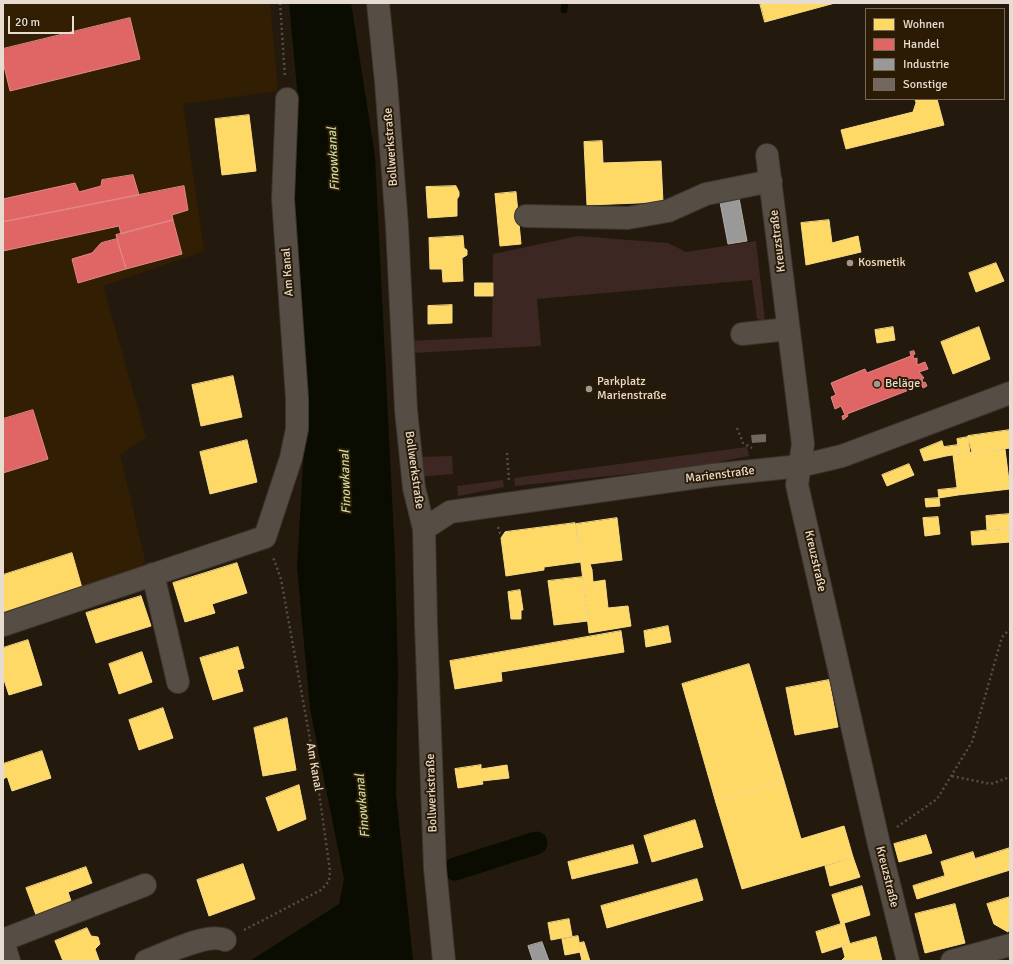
<!DOCTYPE html>
<html>
<head>
<meta charset="utf-8">
<style>
	body { margin:0 }
	#map { position:relative; width:1013px; height:964px; overflow:hidden; background:#231a0d; font-family:Signika,sans-serif }
	canvas { display:block }
	.frame { position:absolute; inset:0; border:4px solid #e7dccf; pointer-events:none }
	.legend { position:absolute; left:865px; top:8px; width:140px; height:92px; box-sizing:border-box; background:#2b1b05; border:1px solid #766856; margin:0; padding:5px 7px; list-style:none; font-size:12px; color:#e7dccf }
	.legend li { display:flex; align-items:center; gap:8px; height:20px }
	.legend b { width:20px; border:1px solid #766856 }
	.scale { position:absolute; left:8px; top:16px; width:66px; height:18px; box-sizing:border-box; border:2px solid #e7dccf; border-top:0; padding-left:5px; font-size:12px; line-height:14px; white-space:nowrap; color:#e7dccf; -webkit-text-stroke:3px #2b1b05; paint-order:stroke }
</style>
</head>
<body>
<div id="map">
<canvas width="1013" height="964"></canvas>
<div class="frame"></div>
<ul class="legend">
<li><b style="height:11px;background:#ffd966"></b>Wohnen</li>
<li><b style="height:11px;background:#e06666"></b>Handel</li>
<li><b style="height:11px;background:#999"></b>Industrie</li>
<li><b style="height:11px;background:#71675e"></b>Sonstige</li>
</ul>
<div class="scale">20 m</div>
</div>
<script>
const g = document.querySelector('canvas').getContext('2d');
g.lineJoin = 'round';
function fill(path, color) { g.fillStyle = color; g.fill(path, 'evenodd'); }
function trace(path, color, width, dash) { g.strokeStyle = color; g.lineWidth = width; g.lineCap = dash ? 'butt' : 'round'; g.setLineDash(dash || []); g.stroke(path); }
function label(font, color, halo, rows, align = 'center') {
  g.font = font + ' Signika,sans-serif'; g.lineWidth = 4; g.setLineDash([]); g.textBaseline = 'middle'; g.strokeStyle = halo; g.fillStyle = color; for (const [text, x, y, turn = 0] of rows) {
    g.save(); g.translate(x, y); g.rotate((+turn || 0) * Math.PI / 180); g.textAlign = isNaN(turn) ? turn : align; if (halo) g.strokeText(text, 0, 0); g.fillText(text, 0, 0); g.restore();
  }
}
fill(new Path2D(`
	M3,3H270L278,91L183,104L204,251L103,286L146,437L120,455L147,569L3,619Z`), '#321f03');
fill(new Path2D(`
	M578,236L668,243L686,252L756,241L765,321L757,319L752,280L537,299L541,346L413,353L420,457L452,456L453,474L418,477L408,341L492,337L493,254Z
	M747,447L749,456L723,461L713,465L515,486L514,478Z
	M503,480L504,487L458,496L457,486Z`), '#3c2723');
fill(new Path2D(`
	M289,3H351L375,156L395,558L398,671L396,794L413,961H250L339,904L344,879L310,709L297,567L307,397L292,194L297,88Z`), '#0a0c01');
const homes = new Path2D(`
	M760,3H835L765,22Z
	M915,99H937L944,125L846,149L841,130L913,112L916,103Z
	M249,115L256,171L222,175L215,119Z
	M602,141L603,163L661,161L663,202L587,205L584,142Z
	M456,186L459,192V196L457,199V216L428,218L426,187Z
	M516,192L521,244L500,246L495,194Z
	M829,220L832,243L858,236L861,252L806,265L801,223Z
	M463,236L464,248L467,250V255L462,258L463,281L443,282L442,269H430L429,238Z
	M996,263L1004,281L976,292L969,273Z
	M475,283H493V296H475Z
	M452,305V323L428,324V306Z
	M893,327L895,340L877,343L875,330Z
	M979,327L990,359L953,374L941,342Z
	M233,376L242,417L201,426L192,385Z
	M1010,430V448L972,453L968,436Z
	M968,437L970,453L959,454L957,439Z
	M247,440L257,482L210,494L200,452Z
	M942,441L946,456L924,461L920,450Z
	M958,445L959,454L946,456L944,447Z
	M1005,449L1010,489L958,495L953,455Z
	M909,464L914,475L887,486L882,475Z
	M957,488L958,495L939,498L938,490Z
	M939,498L940,506L926,507L925,499Z
	M1010,514V528L987,530L986,516Z
	M938,517L940,534L925,536L923,518Z
	M617,518L622,560L590,564L592,570L582,572L576,524Z
	M575,523L581,562L544,567V570L506,576L501,538L505,532Z
	M1010,528V542L972,545L971,532Z
	M72,553L82,588L3,613V575Z
	M237,563L247,593L212,604L215,613L185,622L173,583Z
	M592,570L593,582L605,580L608,608L628,606L631,626L589,633L582,572Z
	M583,577L588,621L554,625L548,581Z
	M520,590L523,610H521V619H511L508,592Z
	M141,596L151,626L96,643L86,613Z
	M668,626L671,642L646,647L644,631Z
	M621,631L624,652L501,672L502,681L455,689L450,661Z
	M28,640L42,685L9,695L3,677V648Z
	M238,647L244,668L237,670L243,691L213,700L200,658Z
	M142,652L152,682L119,694L109,664Z
	M749,664L784,781L716,803L682,684Z
	M829,680L838,727L795,735L786,688Z
	M163,708L173,738L139,750L129,720Z
	M287,718L296,770L263,776L254,728Z
	M42,751L51,778L12,791L3,764Z
	M3,765L7,777L3,779Z
	M481,765V769L507,765L509,778L482,781L483,784L458,788L455,769Z
	M784,781L801,839L844,826L853,857L742,889L716,803Z
	M299,785L306,819L278,831L266,798Z
	M695,820L703,847L652,862L644,836Z
	M926,835L932,853L899,862L894,844Z
	M633,845L638,863L572,879L568,862Z
	M1010,848V870L981,879L975,859Z
	M973,852L981,879L949,889L941,862Z
	M853,857L860,877L830,886L825,866Z
	M243,864L255,899L209,916L197,880Z
	M86,867L92,883L68,892L74,910L39,923L26,888Z
	M945,876L949,889L917,899L913,886Z
	M697,879L703,900L607,928L601,906Z
	M862,886L870,915L841,924L832,895Z
	M1010,897V927L1008,932L994,924L987,904Z
	M955,904L965,943L925,953L915,914Z
	M569,919L572,936L551,940L548,923Z
	M844,923L850,944L822,953L816,932Z
	M87,928L91,936L98,937L100,944L95,949L99,960L63,961L55,941Z
	M578,936L581,952L565,955L562,939Z
	M876,937L882,961H841L845,957L842,946Z
	M584,942L590,961H582L580,952H581L580,943Z`);
fill(homes, '#ffd966');
trace(homes, '#f8da86', 1);
const shops = new Path2D(`
	M130,18L140,59L10,91L3,62V49Z
	M133,175L139,195L3,222V199L75,183L79,192L101,186L102,180Z
	M184,186L188,210L172,215L173,220L121,234L119,226L3,251V222Z
	M173,220L182,254L126,269L116,235Z
	M117,239L126,269L78,283L72,259L92,253L101,243Z
	M914,351L915,354L913,355L914,359L917,358V365L925,362L928,369L919,372L924,378L922,379L923,383L925,382L927,386L923,388L922,385L847,414L848,416L843,420L842,416L845,415L841,406L835,409L831,397L836,395L831,383L865,369L867,373L911,356L910,352Z
	M33,410L48,459L3,473V419Z`);
fill(shops, '#e06666');
trace(shops, '#e28986', 1);
const industry = new Path2D(`
	M739,198L747,241L728,244L720,202Z
	M542,942L549,961H533L528,946Z`);
fill(industry, '#999');
trace(industry, '#b0ada9', 1);
trace(new Path2D(`
	M564,10L565,3`), '#0a0c01', 7);
trace(new Path2D(`
	M455,869L536,843`), '#0a0c01', 23);
fill(new Path2D(`
	M766,434V442L752,443L751,435Z`), '#71675e');
const minor = new Path2D(`
	M378,3L386,82L397,226L406,410L414,488L424,529L426,625L435,868L444,961
	M767,155L803,444L797,485L878,840L908,961
	M526,216L628,218L668,211L706,194L771,181
	M742,334L788,329
	M424,529L450,512L713,475L800,466L842,456L1010,393
	M153,574L178,682
	M3,625L265,537L291,458L297,429V398L283,199L287,99
	M3,940L145,885
	M3,941L9,961
	M146,961C165,954 207,932 225,940
	M952,961L1010,945`);
trace(minor, '#3c352d', 24);
trace(new Path2D(`
	M280,3L285,77
	M737,428L743,443L752,448
	M507,453L509,482
	M498,527L500,533L503,535
	M952,776L991,784L1010,777
	M897,827L937,799L972,742L1002,637L1010,629
	M244,930L321,890L329,881L330,871L317,778L281,579L273,557`), '#544e45', 2.5, [2, 3]);
trace(minor, '#564e45', 22);
for (const [x, y, r, color] of [
	[850,263,4,"#a2988b"],
	[877,384,4,"#a2988b"],
	[589,389,4,"#a2988b"]
]) { const dot = new Path2D(); dot.arc(x, y, r, 0, 2 * Math.PI); g.fillStyle = color; g.fill(dot); trace(dot, '#2b1b05', 1.5); }
label('12px', '#e7dccf', '#2b1b05', [
	["Bollwerkstraße",391,147,-94],
	["Kreuzstraße",778,241,-97],
	["Am Kanal",288,272,-94],
	["Bollwerkstraße",414,470,82],
	["Marienstraße",720,475,-7],
	["Kreuzstraße",815,561,77],
	["Am Kanal",314,767,80],
	["Bollwerkstraße",432,793,-92],
	["Kreuzstraße",887,877,76]
]);
label('12px', '#e7dccf', '#2b1b05', [
	["Kosmetik",858,263],
	["Parkplatz",597,382],
	["Marienstraße",597,396],
	["Beläge",885,384]
], 'left');
label('italic 13px', '#c7d89e', '#2b1b05', [
	["Finowkanal",334,159,-93],
	["Finowkanal",346,482,-92],
	["Finowkanal",363,806,-95]
]);
</script>
</body>
</html>
